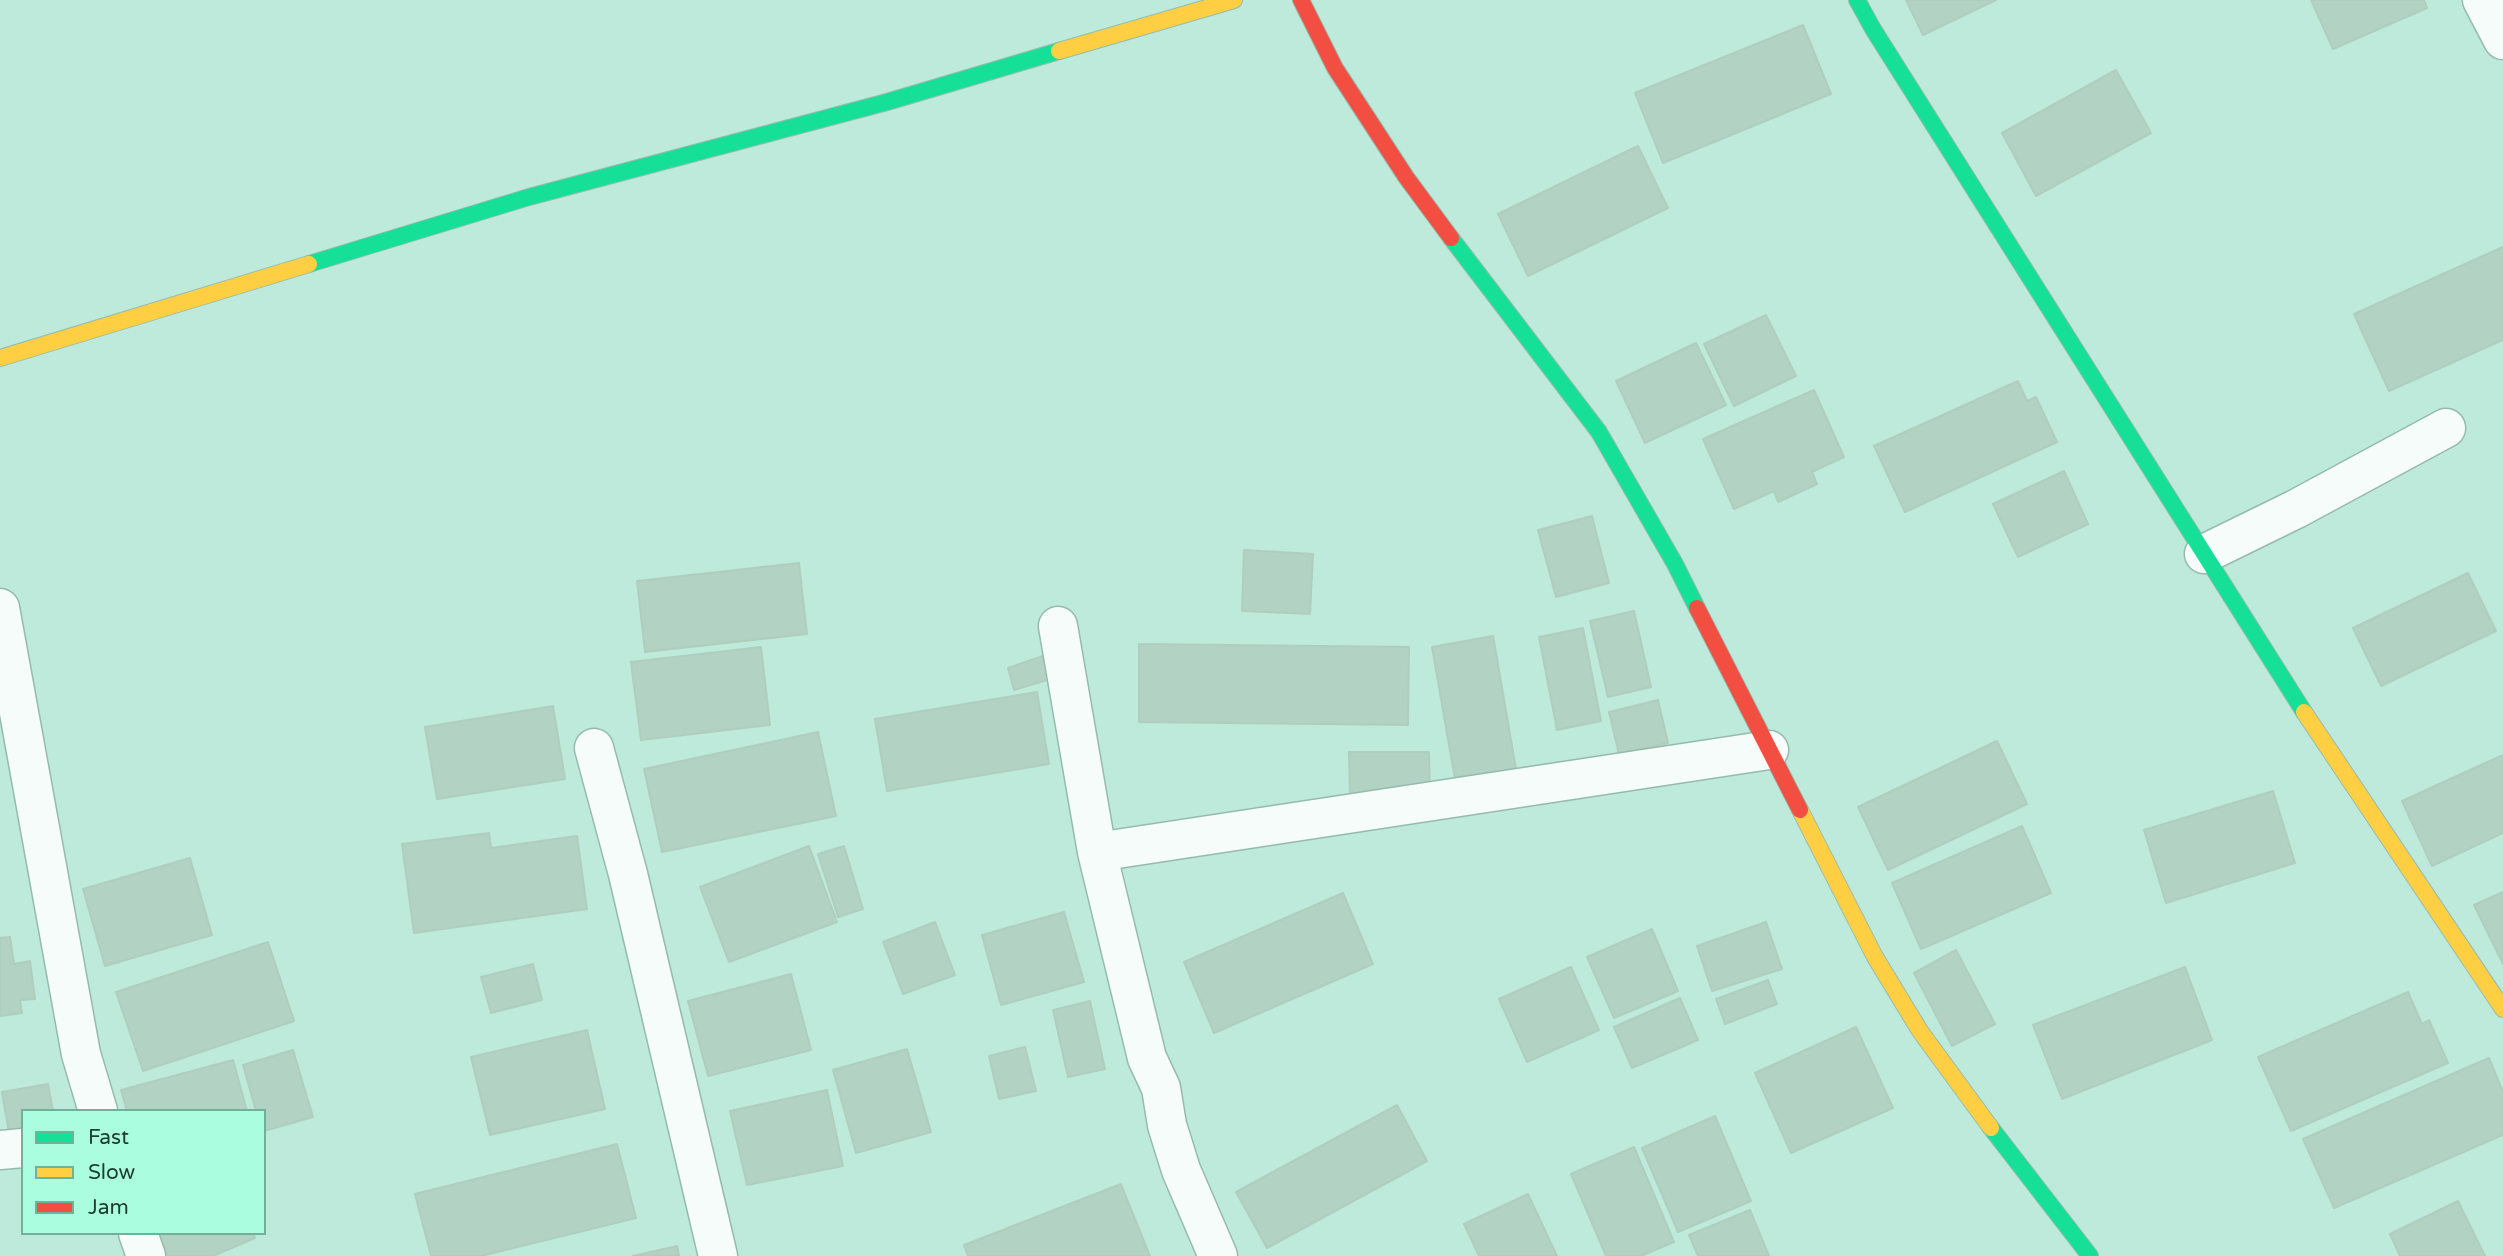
<!DOCTYPE html>
<html>
<head>
<meta charset="utf-8">
<style>
	body { margin:0 }
	#map { position:relative; width:2503px; height:1256px; overflow:hidden; background:#bdeada; font-family:"Varela Round",sans-serif }
	canvas { display:block }
	.legend { position:absolute; left:21px; top:1109px; width:245px; height:126px; box-sizing:border-box; background:#aafddf; border:2px solid #71b09a; margin:0; padding:9px 12px; list-style:none; font-size:21px; color:#1b3d32 }
	.legend li { display:flex; align-items:center; gap:14px; height:35px }
	.legend b { width:35px; border:2px solid #71b09a }
</style>
</head>
<body>
<div id="map">
<canvas width="2503" height="1256"></canvas>
<ul class="legend">
<li><b style="height:9px;background:#16e098"></b>Fast</li>
<li><b style="height:9px;background:#ffcf43"></b>Slow</li>
<li><b style="height:9px;background:#f24e42"></b>Jam</li>
</ul>
</div>
<script>
const g = document.querySelector('canvas').getContext('2d');
g.lineJoin = 'round';
function fill(path, color) { g.fillStyle = color; g.fill(path, 'evenodd'); }
function trace(path, color, width, dash) { g.strokeStyle = color; g.lineWidth = width; g.lineCap = dash ? 'butt' : 'round'; g.setLineDash(dash || []); g.stroke(path); }
const building = new Path2D(`
	M1906,0H1996L1923,35Z
	M2311,0H2424L2427,8L2333,49Z
	M1803,25L1831,94L1663,163L1635,93Z
	M2116,70L2151,133L2036,196L2002,133Z
	M1638,146L1668,208L1528,276L1498,214Z
	M2503,247V340L2389,391L2354,314Z
	M1766,315L1796,376L1734,406L1704,344Z
	M1696,343L1726,405L1645,443L1616,381Z
	M2018,381L2027,401L2036,397L2057,442L1905,512L1874,446Z
	M1814,390L1844,457L1812,472L1817,484L1778,502L1774,491L1734,509L1703,439Z
	M2064,471L2088,524L2018,557L1993,504Z
	M1592,516L1609,583L1556,597L1538,530Z
	M1244,550L1313,554L1310,614L1242,611Z
	M799,563L807,634L645,652L637,581Z
	M2468,573L2496,631L2381,686L2353,628Z
	M1634,611L1651,687L1608,697L1590,621Z
	M1583,628L1601,721L1557,730L1539,637Z
	M1493,636L1516,769L1455,779L1432,647Z
	M1139,644L1409,647L1408,725L1139,722Z
	M761,647L770,725L641,740L631,662Z
	M1043,656L1050,679L1014,690L1008,668Z
	M1037,692L1049,764L887,791L875,719Z
	M1658,700L1668,743L1619,754L1609,712Z
	M553,706L565,779L437,799L425,727Z
	M818,732L836,816L662,852L644,769Z
	M1997,741L2027,804L1888,870L1858,807Z
	M1349,752H1429L1430,795L1350,796Z
	M2503,755V833L2432,866L2402,801Z
	M2273,791L2295,863L2166,903L2144,830Z
	M2022,826L2051,893L1921,949L1892,883Z
	M489,833L491,848L577,836L587,909L414,933L402,844Z
	M809,846L837,922L729,962L700,887Z
	M844,846L863,909L838,917L818,854Z
	M190,858L212,935L105,966L83,889Z
	M2503,892V964L2474,905Z
	M1343,893L1373,964L1214,1033L1184,962Z
	M1064,912L1084,982L1001,1005L982,935Z
	M935,922L955,975L903,994L883,942Z
	M1766,922L1782,969L1712,991L1697,946Z
	M1652,929L1678,991L1614,1018L1587,957Z
	M10,937L14,964L30,961L35,999L20,1000L22,1013L0,1016V938Z
	M268,942L294,1021L143,1071L116,992Z
	M1956,950L1995,1024L1952,1046L1914,973Z
	M533,964L542,1000L491,1013L481,977Z
	M1571,967L1599,1030L1527,1062L1499,999Z
	M2185,967L2212,1040L2062,1099L2033,1025Z
	M791,974L811,1050L708,1076L688,1001Z
	M1768,980L1777,1004L1725,1024L1716,999Z
	M2408,992L2422,1024L2429,1020L2448,1063L2291,1131L2258,1057Z
	M1680,998L1698,1040L1632,1068L1614,1027Z
	M1090,1001L1105,1069L1068,1077L1053,1010Z
	M1856,1027L1893,1108L1791,1153L1755,1073Z
	M587,1030L605,1109L490,1135L471,1057Z
	M1025,1047L1036,1091L999,1099L989,1056Z
	M907,1049L931,1132L856,1153L833,1070Z
	M293,1050L313,1117L264,1131V1111H256L243,1065Z
	M2489,1058L2503,1092V1135L2334,1208L2303,1139Z
	M233,1060L247,1111H127L121,1090Z
	M48,1084L53,1111H23V1131L9,1133L2,1092Z
	M827,1090L843,1166L747,1185L730,1111Z
	M1397,1105L1427,1161L1267,1248L1236,1192Z
	M1715,1116L1751,1201L1678,1232L1642,1148Z
	M617,1144L636,1218L481,1256H431L415,1194Z
	M1634,1147L1674,1242L1641,1256H1606L1571,1174Z
	M1121,1184L1150,1256H968L964,1245Z
	M1528,1194L1557,1256H1479L1464,1224Z
	M2458,1201L2485,1256H2400L2390,1234Z
	M1750,1210L1769,1256H1698L1689,1235Z
	M158,1233H253L255,1238L213,1256H168Z
	M677,1246L679,1256H633Z`);
fill(building, '#b2d2c3');
trace(building, '#afcebe', 2);
const street = new Path2D(`
	M2482,0L2503,40
	M2204,554L2296,509L2446,428
	M0,608L81,1054L98,1111
	M1058,626L1097,852L1147,1058L1161,1088L1167,1125L1181,1170L1218,1256
	M594,748L628,874L718,1256
	M1097,852L1769,750
	M0,1150L23,1148
	M138,1233L146,1256`);
const fast = new Path2D(`
	M1857,0L1873,29L2304,712
	M1451,238L1599,432L1675,564L1697,608
	M309,264L529,197L887,102L1059,51
	M1991,1128L2090,1256`);
const slow = new Path2D(`
	M1059,51L1234,0
	M0,358L309,264
	M2304,712L2503,1009
	M1800,810L1875,957L1920,1031L1991,1128`);
const jam = new Path2D(`
	M1301,0L1335,68L1406,177L1451,238
	M1697,608L1800,810`);
trace(street, '#96bbae', 41);
trace(fast, '#96bbae', 18);
trace(slow, '#96bbae', 18);
trace(jam, '#96bbae', 18);
trace(street, '#f5fcf9', 38);
trace(fast, '#16e098', 16);
trace(slow, '#ffcf43', 16);
trace(jam, '#f24e42', 16);
</script>
</body>
</html>
